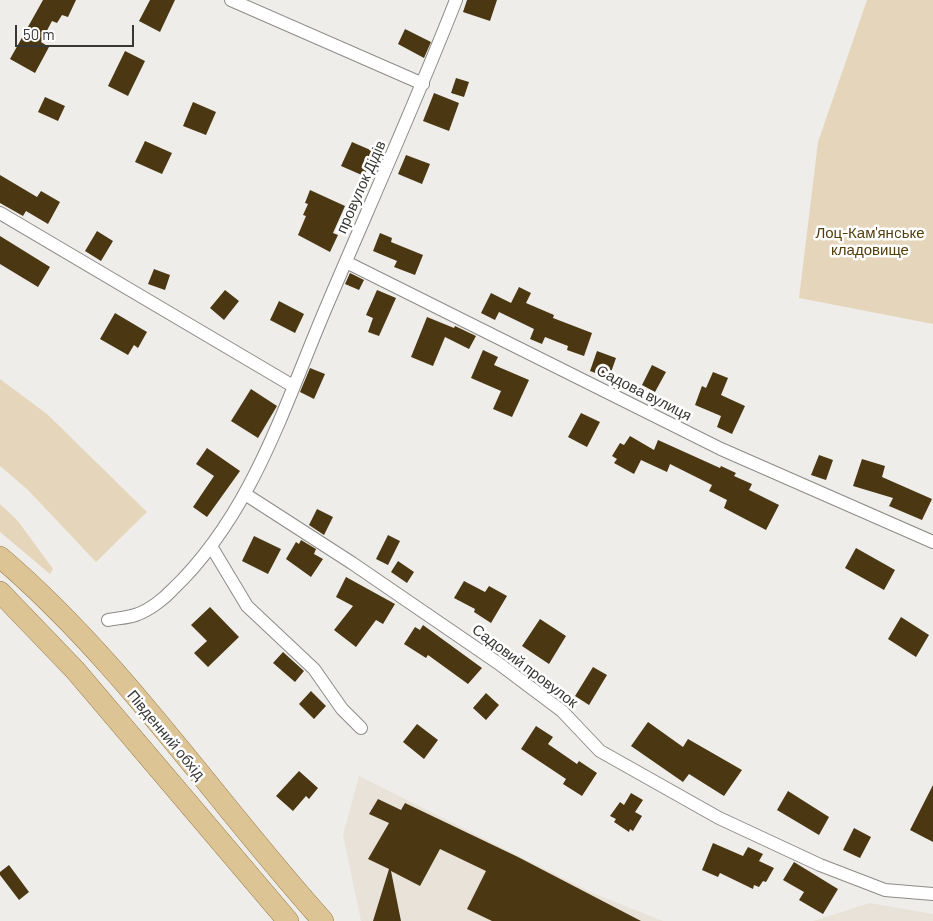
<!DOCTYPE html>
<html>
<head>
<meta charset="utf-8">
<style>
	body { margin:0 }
	#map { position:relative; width:933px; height:921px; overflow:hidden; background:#efedea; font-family:Barlow,sans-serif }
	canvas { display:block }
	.scale { position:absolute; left:15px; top:25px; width:119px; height:22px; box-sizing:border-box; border:2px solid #373735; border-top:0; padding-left:6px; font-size:15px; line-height:18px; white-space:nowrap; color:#373735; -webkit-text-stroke:4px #fff; paint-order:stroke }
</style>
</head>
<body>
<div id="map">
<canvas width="933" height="921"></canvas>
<div class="scale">50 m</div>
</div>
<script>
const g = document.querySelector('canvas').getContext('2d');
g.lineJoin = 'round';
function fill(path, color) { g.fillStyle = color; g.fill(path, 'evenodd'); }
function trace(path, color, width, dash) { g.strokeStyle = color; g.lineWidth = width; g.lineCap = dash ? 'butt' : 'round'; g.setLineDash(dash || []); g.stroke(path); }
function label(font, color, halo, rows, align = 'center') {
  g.font = font + ' Barlow,sans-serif'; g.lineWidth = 5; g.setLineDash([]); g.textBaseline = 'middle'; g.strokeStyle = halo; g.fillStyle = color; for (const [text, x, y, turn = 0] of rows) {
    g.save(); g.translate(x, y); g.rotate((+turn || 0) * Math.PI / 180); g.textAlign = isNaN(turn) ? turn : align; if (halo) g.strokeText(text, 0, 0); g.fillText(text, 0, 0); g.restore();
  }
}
fill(new Path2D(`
	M359,776L595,894L663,921H361L343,835Z
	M870,903L933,914V921H813Z`), '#e8e2d9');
fill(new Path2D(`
	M867,0H933V324L799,298L818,142Z
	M0,379L47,414L147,512L96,562L28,490L0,466Z
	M0,504L18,521L53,569L50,574L0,532Z`), '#e5d6bb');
fill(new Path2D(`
	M43,0H76L68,17L62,15L57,23L52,21L41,42L49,47L35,73L10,59Z
	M150,0H175L160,32L139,21Z
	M467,0H497L490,21L463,12Z
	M405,29L431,42L424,58L398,44Z
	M125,51L145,61L128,96L108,86Z
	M456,78L469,82L464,97L451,93Z
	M434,93L459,103L449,131L423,121Z
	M45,97L65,106L58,121L38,112Z
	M193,102L216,112L206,135L183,126Z
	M145,141L172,153L162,174L135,162Z
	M352,142L375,152L364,176L341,166Z
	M406,155L430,164L422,184L398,174Z
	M0,175L37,197L41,191L60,202L48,224L26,211L23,216L0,203Z
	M310,190L345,206L333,233L338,235L330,252L298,235L306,216L303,215L308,204L305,203Z
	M97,231L113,241L101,261L85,251Z
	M380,233L392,238L391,242L423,255L415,275L394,267L397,261L373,251Z
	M0,236L50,267L38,287L0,264Z
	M154,269L170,275L165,290L148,284Z
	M350,273L364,280L359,290L345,284Z
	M519,287L531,293L526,303L554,315L553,318L592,333L584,356L567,350L568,346L545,337L542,344L530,339L534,329L499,312L495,320L481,313L491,293L511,303Z
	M225,290L239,301L224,320L210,308Z
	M377,290L396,298L379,336L368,332L373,318L366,315Z
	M279,301L304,314L295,333L270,320Z
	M115,313L147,332L138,348L134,345L128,355L100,339Z
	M427,317L454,328L455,326L476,336L469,349L445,337L433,366L411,357Z
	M483,350L498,357L494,365L529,380L512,417L493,409L501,391L471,378Z
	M597,351L616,358L609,378L590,371Z
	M652,365L666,372L655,392L642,385Z
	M310,368L325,374L314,399L300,392Z
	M713,372L728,378L721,395L745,406L732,434L717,427L721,416L695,405L702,386L706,388Z
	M251,389L277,406L258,438L231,421Z
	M581,413L600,422L587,447L568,437Z
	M630,436L654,450L658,440L720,468L721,466L736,473L734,476L752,484L749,490L779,505L766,530L724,508L727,500L709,491L712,485L670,464L667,472L641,460L634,474L614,463L617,459L612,456L620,443L624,445Z
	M207,448L240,471L207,517L193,507L214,476L196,464Z
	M819,455L833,460L826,480L811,475Z
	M862,459L885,466L882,477L932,499L922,520L889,506L893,498L853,486Z
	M317,509L333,517L324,535L309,525Z
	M388,535L400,541L388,565L376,559Z
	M254,536L281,549L268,574L242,561Z
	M301,540L316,549L314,554L323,559L311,577L286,559L296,542L299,544Z
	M856,548L895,570L884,590L845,568Z
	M398,561L414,572L407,583L391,572Z
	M346,577L395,604L383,624L376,620L356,647L334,630L353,606L336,597Z
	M464,581L485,592L489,586L507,596L491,623L474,612L475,609L454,598Z
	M210,607L239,637L208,667L194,653L207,641L191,625Z
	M901,617L929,635L916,657L888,639Z
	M540,619L566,636L549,664L522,646Z
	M423,625L482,668L468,684L428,655L426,658L404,644L415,627L420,630Z
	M283,652L304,671L295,682L273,663Z
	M593,667L607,675L589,705L575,696Z
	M311,691L326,706L314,719L299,704Z
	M486,693L499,705L486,720L473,708Z
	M648,722L683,747L688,739L742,770L724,796L689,774L683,782L631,746Z
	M417,724L438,740L424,759L403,742Z
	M536,726L553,737L548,744L577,764L579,761L597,773L582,796L563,784L566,779L521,749Z
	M299,771L318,788L309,799L306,796L293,811L276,796Z
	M933,785V842L910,830Z
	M788,791L829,817L819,835L777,810Z
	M631,793L643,800L635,812L642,816L633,831L630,829L629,832L614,822L616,819L610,816L620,802L624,805Z
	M378,799L401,810L405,803L518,857L641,921H492L467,909L486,871L440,849L420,886L391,871L401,921H373L389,869L368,859L389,823L369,814Z
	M854,828L871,837L860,858L843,850Z
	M713,843L743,856L748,847L763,854L759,861L774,868L766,882L763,881L759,887L754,885L753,889L720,873L718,877L702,870Z
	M794,862L838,889L823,914L799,900L804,892L783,880Z
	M9,865L29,892L19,900L0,875V872Z`), '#4b3812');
const street = new Path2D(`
	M231,0L423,84
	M0,213L293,386
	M346,262L721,449L933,542
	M245,494L352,563L498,663L562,711L600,751L719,818L820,865L885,890L933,894
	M211,546L247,606L314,669L342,709L361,728
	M108,620C117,618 129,618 138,614C149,610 164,599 172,590C253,513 285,403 328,303C371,202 416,102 456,0`);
const primary = new Path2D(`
	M0,557C123,662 215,801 323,921
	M0,592L75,670L288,921`);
trace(street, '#8c8b88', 14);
trace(primary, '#947945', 22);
trace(street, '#fff', 12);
trace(primary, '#ddc495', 21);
label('15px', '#373735', '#fff', [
	["провулок Дідів",361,187,-66],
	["Садова вулиця",644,393,27],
	["Садовий провулок",525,666,37],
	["Південний обхід",166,735,50]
]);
label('15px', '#543d0a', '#fff', [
	["Лоц-Кам'янcьке",870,233],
	["кладовище",870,250]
]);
</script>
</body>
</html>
